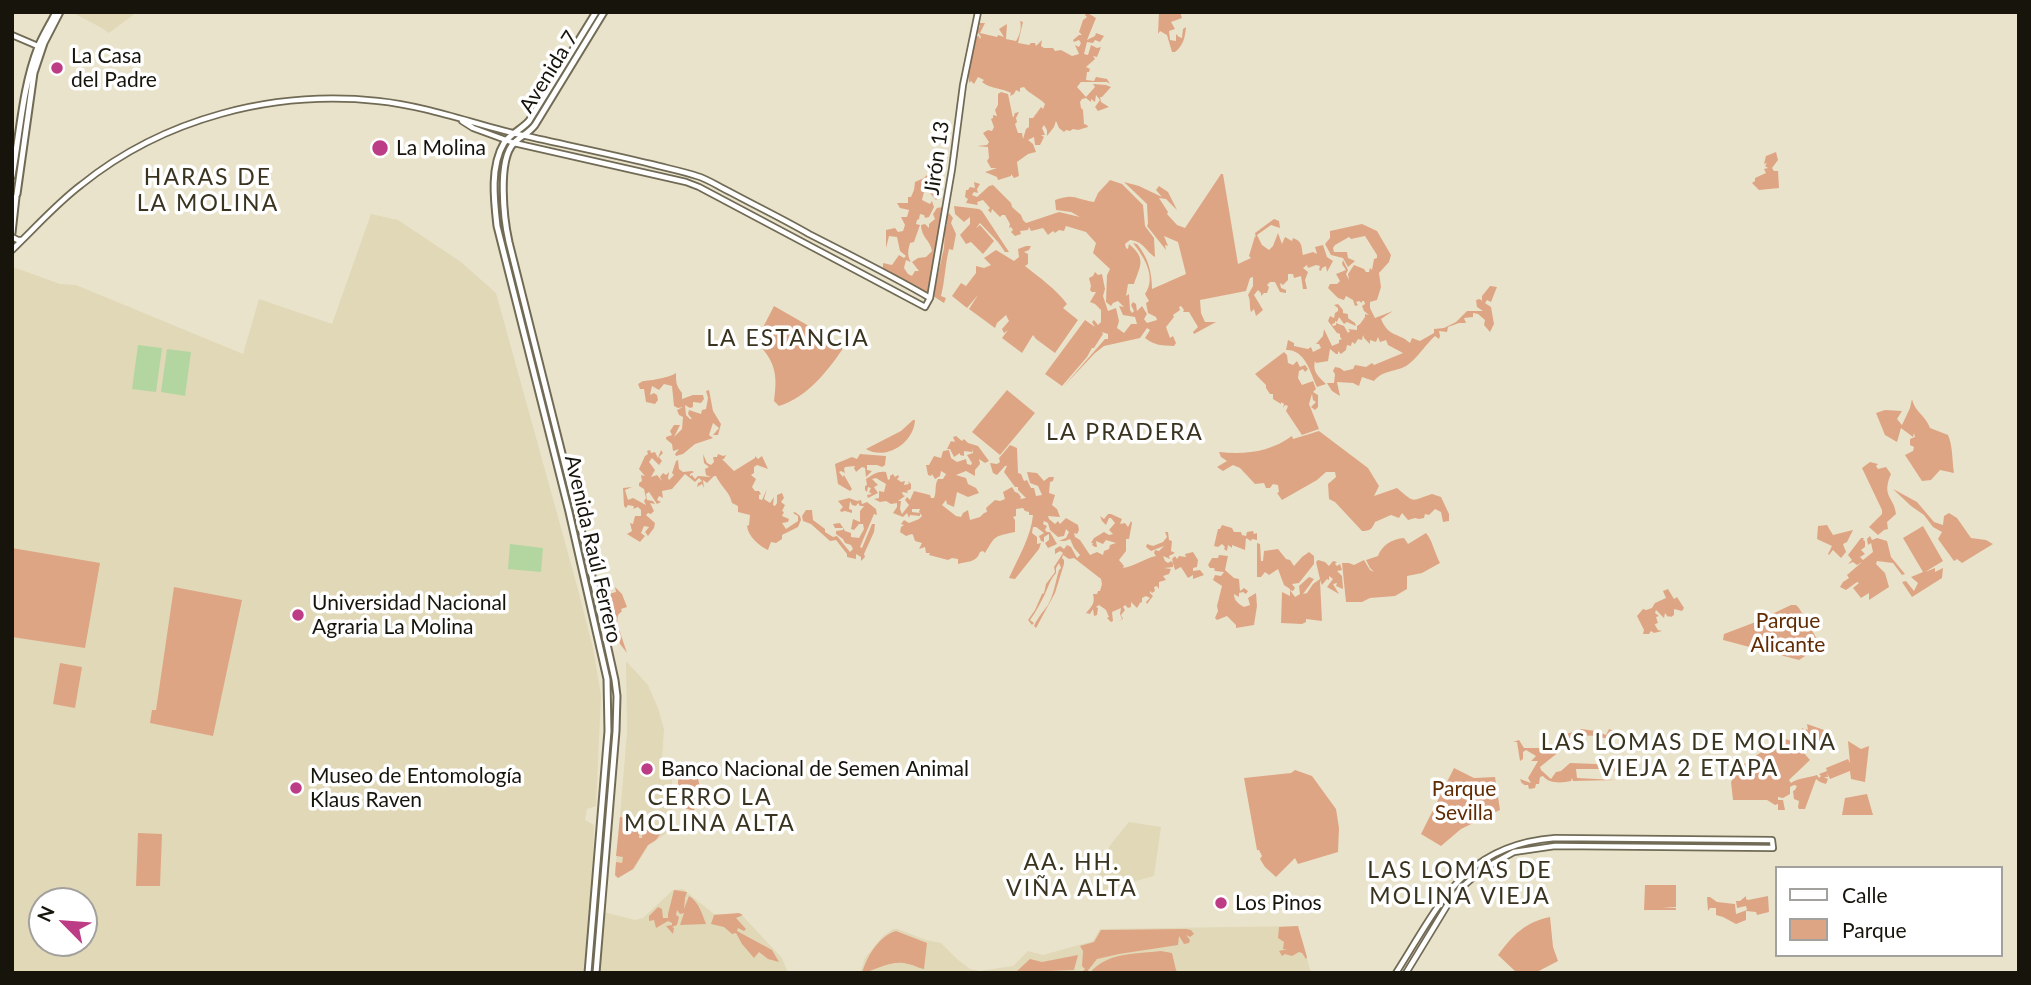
<!DOCTYPE html>
<html>
<head>
<meta charset="utf-8">
<style>
	body { margin:0 }
	#map { position:relative; width:2031px; height:985px; overflow:hidden; background:#eae3cb; font-family:Lato,sans-serif }
	canvas { display:block }
	.frame { position:absolute; inset:0; border:14px solid #17140c; pointer-events:none }
	.legend { position:absolute; left:1775px; top:866px; width:228px; height:91px; box-sizing:border-box; background:#fff; border:2px solid #a2a19e; margin:0; padding:9px 12px; list-style:none; font-size:21px; color:#17140c }
	.legend li { display:flex; align-items:center; gap:14px; height:35px }
	.legend b { width:35px; border:2px solid #a2a19e }
	.north { position:absolute; left:28px; top:887px; width:70px; height:70px; box-sizing:border-box; background:#fff; border:2px solid #a2a19e; border-radius:50%; rotate:295deg; font-size:19px; font-weight:700; line-height:28px; text-align:center; color:#17140c }
	.north::after { content:''; display:block; margin:auto; width:24px; height:32px; background:#bd3c86; clip-path:polygon(50% 0,100% 100%,50% 72%,0 100%) }
</style>
</head>
<body>
<div id="map">
<canvas width="2031" height="985"></canvas>
<div class="frame"></div>
<ul class="legend">
<li><b style="height:9px;background:#fff"></b>Calle</li>
<li><b style="height:19px;background:#dea584"></b>Parque</li>
</ul>
<div class="north">N</div>
</div>
<script>
const g = document.querySelector('canvas').getContext('2d');
g.lineJoin = 'round';
function fill(path, color) { g.fillStyle = color; g.fill(path, 'evenodd'); }
function trace(path, color, width, dash) { g.strokeStyle = color; g.lineWidth = width; g.lineCap = dash ? 'butt' : 'round'; g.setLineDash(dash || []); g.stroke(path); }
function label(font, color, halo, rows, align = 'center') {
  g.font = font + ' Lato,sans-serif'; g.lineWidth = 7; g.setLineDash([]); g.textBaseline = 'middle'; g.strokeStyle = halo; g.fillStyle = color; for (const [text, x, y, turn = 0] of rows) {
    g.save(); g.translate(x, y); g.rotate((+turn || 0) * Math.PI / 180); g.textAlign = isNaN(turn) ? turn : align; if (halo) g.strokeText(text, 0, 0); g.fillText(text, 0, 0); g.restore();
  }
}
fill(new Path2D(`
	M71,12H137L109,33L100,27Z
	M371,214L398,220L461,262L496,293L576,582L593,648L601,695L596,806L587,809L585,820L594,825L592,909L635,920L643,918L673,890L683,889L714,914H741L782,958L788,973H12L13,267L60,284L76,285L243,354L259,299L332,324ZM42,901H84V943H42Z
	M626,661L648,685L658,708L664,729L662,758L671,772L673,792L672,815L668,832L648,846L634,869L618,878L615,876L627,732Z
	M1129,822L1161,827L1154,876L1097,892L1093,880L1111,844Z
	M1298,926L1311,973H860L865,958L883,936L893,929H898L926,940L941,943L957,959L970,969L979,971L1013,966L1028,951L1043,955L1093,941L1100,929Z`), '#e1d8b8');
fill(new Path2D(`
	M1086,12L1096,18L1087,40L1095,36L1096,33L1104,36L1100,42L1095,40L1093,43L1087,42L1084,54L1088,55L1091,45L1097,48L1101,47L1097,57L1093,56L1095,59L1086,67L1090,69L1089,72H1087L1086,80L1094,81L1096,77L1107,79L1110,84L1107,82H1081L1077,87L1086,97L1095,87L1093,84L1106,85L1111,87L1102,97H1100L1101,102L1109,107L1098,111L1095,107L1100,100L1096,95L1095,102L1091,99V102L1086,98L1082,99L1080,102L1081,108L1083,110L1084,124L1087,125L1088,127L1078,130L1073,129L1070,131L1066,130L1064,132L1059,128L1056,121L1054,127L1047,136V130L1044,125L1042,128L1045,135H1041L1044,137L1040,145H1035L1034,137L1028,140L1033,144L1036,152L1028,154L1017,162L1019,176L1014,178L1011,174V176L998,180L997,177L985,172L997,168H991L987,161L989,158L988,147L977,146L987,145L989,142L983,133L988,130L992,131L994,127L991,119L993,118V115L997,116L995,110L998,105V94L1001,92L1008,94L1013,118L1015,113L1019,112L1016,118L1017,122L1015,124L1018,133H1022L1023,139L1026,129L1029,127V118H1033L1041,107L1043,109L1045,104C1039,97 1029,94 1024,87L1020,88V92L1016,90L1014,94L1010,96L1011,93C1003,88 990,89 982,82L984,80L978,77L974,84L971,81L969,83L968,67L969,56L972,55L971,50L975,37L979,36L980,39L981,37L977,31L980,26L978,23H985L980,33L997,37L998,35L1004,37L999,29L1007,24L1006,39L1016,41C1020,35 1022,27 1020,21L1023,22L1018,43L1029,45L1031,43H1035L1036,46L1042,40L1041,46L1044,48H1053L1055,51L1061,50L1072,56L1079,54L1075,45L1079,47L1081,43L1079,40L1074,42L1073,40L1079,35H1082L1079,32L1083,20L1087,17L1085,15Z
	M1159,12H1180L1182,18L1171,22L1175,29L1169,31L1170,40L1176,41V34L1179,37L1182,38L1183,29L1186,27C1185,38 1183,46 1175,52H1172L1167,35L1160,31L1158,34Z
	M1776,152L1778,160L1772,168L1774,171H1778L1779,188L1759,190L1752,183L1755,181V178L1766,173L1764,169L1768,168L1765,166L1767,163L1764,164L1766,156Z
	M928,174L931,178L926,180L923,185L940,196L936,200L930,193L924,192L922,200L930,204L932,201L934,207L929,217L925,218L924,215L920,214L919,219L917,220L916,224L920,225L914,242L910,243C908,250 907,256 911,262L906,260L904,268L908,274L912,276L915,271H919L912,262L918,258L926,257L932,251C930,240 921,237 921,225L925,224L929,228V224L935,219L933,214L937,208L943,207L929,295L883,270V263L892,265L899,255L904,258L906,256L900,251L897,237L889,236L886,248V230L895,228L898,232L903,231L905,225L901,217H907L909,210L900,208L897,203H908V197H911L914,190L915,182L924,178Z
	M1221,174H1223L1238,264L1251,258L1249,256L1255,236L1256,238L1255,233L1274,219L1279,221L1280,228L1271,225L1257,235L1262,245L1269,250L1273,246L1278,233L1282,244L1285,237L1292,241L1293,238C1303,242 1301,246 1303,255L1313,252L1317,254L1315,247L1323,245L1327,257L1333,261L1327,272L1326,266L1322,268L1321,271L1319,270L1320,266L1316,265L1308,268L1307,265L1303,268L1308,272L1305,280L1307,289H1303L1301,276L1294,278L1293,274H1288V280L1283,285L1280,283L1281,288L1286,290V293L1280,292L1275,282H1270L1267,285L1269,287L1267,293H1264L1261,296V293L1258,290L1254,295L1263,310L1256,316L1254,309L1251,312C1249,306 1251,301 1248,295L1253,286V277L1250,278L1246,291L1200,300L1201,313L1205,322H1216L1194,334L1193,332L1198,327L1189,312H1183L1184,310L1181,306L1179,307L1180,310L1173,315L1174,317L1166,327L1170,338L1173,336L1176,343L1174,346C1162,345 1155,346 1145,338L1150,330L1147,328L1140,338L1104,346L1095,353L1063,387L1105,339H1108V334L1102,332L1103,334L1094,348H1092L1087,357L1062,386L1045,374L1085,320L1095,327L1092,322L1094,320L1098,325L1101,322V310L1095,304L1090,302L1096,292H1092L1090,290L1091,286L1089,278L1093,276L1095,272L1098,275L1102,274L1105,289L1103,296L1108,311L1116,308L1119,321L1117,328L1124,333L1131,324H1137L1135,317L1123,315L1119,306L1124,307L1118,301L1113,303L1111,306L1106,302L1107,275L1110,269L1093,253L1096,243L1086,232L1066,226L1064,231L1059,230L1055,233L1053,231L1048,235L1043,228L1031,231L1029,227L1028,230L1020,231L1021,234L1015,236L1011,232L1013,230L1011,227L1009,228L1010,224L1005,215H1002L1000,217L992,209L991,213L988,210L990,208L983,200L977,202L978,205L966,203L968,199L965,197L966,190H968L970,187L975,188L974,182L980,184L977,189L978,193L974,192L972,195L977,197L989,186L993,185L1011,203L1012,207L1021,215L1023,220L1026,223L1059,212L1080,217L1071,212L1056,210L1055,200C1075,193 1075,199 1094,202L1098,193L1110,180L1122,184L1143,205L1145,226L1154,238L1155,257C1144,250 1145,242 1130,240L1125,244L1126,248L1128,249L1129,244C1147,259 1140,266 1134,284H1128L1126,296L1129,294L1130,310L1132,313L1134,311L1131,305L1133,302L1136,304L1137,311L1142,306L1147,314L1144,319L1147,323L1157,320L1156,317L1148,313L1146,303L1149,301L1145,294C1157,277 1144,257 1133,243L1137,244C1148,257 1152,272 1152,289L1186,274L1178,242L1164,236L1168,246L1165,245L1166,250L1147,226L1148,224L1147,204L1124,182L1139,186L1162,197L1156,190L1159,186L1168,192L1177,210L1166,199L1159,198L1168,212L1167,214L1177,225L1185,228Z
	M954,206L979,209L982,211L1009,252H1005L998,242L980,223L976,228L980,225L994,241L983,254L971,242L966,244L960,235L970,224V217L964,222L955,214Z
	M949,213L953,218L951,223L956,234L953,250L949,249C945,265 945,280 941,296L946,298L944,303L933,296L944,248L945,225L947,226L946,218Z
	M1362,224L1377,231L1391,255L1389,262L1379,273L1381,287L1377,300L1370,302V308L1375,318L1393,311L1381,319C1389,338 1398,332 1410,343L1412,338L1420,341L1434,333V329L1444,328L1456,322L1467,311H1483L1477,307L1476,300L1480,299L1482,301V296L1490,286L1497,287L1491,302L1487,300L1485,303L1491,307L1494,324L1490,332L1484,325L1485,320L1478,314L1473,313V317L1464,318L1466,323H1459L1448,327L1447,332L1439,331L1440,336L1439,339L1435,336C1427,343 1415,361 1406,366C1395,372 1383,370 1374,381L1362,377L1359,386L1353,383L1337,382L1340,396L1332,391L1327,383H1334L1335,374L1333,371L1335,367L1340,368L1344,371L1353,369L1355,365L1366,367L1372,363L1374,365L1403,353L1388,345L1386,340L1380,342L1378,337L1376,342L1370,340V344L1364,338L1363,335L1362,340L1358,339L1355,344L1352,342L1351,346L1347,345L1346,350L1341,354L1338,351V354H1336L1330,349L1328,361L1316,363L1315,361C1312,372 1319,377 1326,384L1317,387C1310,372 1305,349 1286,350L1288,340L1294,343V346L1308,349L1311,347L1313,352L1321,348L1319,344H1316L1323,336L1324,329L1332,346L1339,343V340L1342,339L1340,337V334L1337,333L1328,321L1330,316L1334,318L1335,313L1338,311V308L1334,305L1338,304L1343,310V313L1348,314V318L1355,323L1356,326L1347,322L1344,324L1339,317L1337,322L1335,321V323L1332,324L1333,326L1336,325V323L1344,326L1348,333L1350,331L1348,329L1357,330V326L1360,324L1365,317V314L1369,315L1364,311L1362,306L1365,304L1364,301H1362V303L1359,301L1356,302L1358,305L1355,306L1353,300L1346,296L1344,300L1338,298L1328,288L1330,284H1337L1340,281L1336,274L1346,270L1342,264L1343,260L1348,270L1346,274L1349,280L1348,274L1354,265L1364,269L1366,272H1369L1370,268L1372,270L1374,259L1377,258V255L1365,236L1351,239L1349,237L1335,245L1333,248L1334,252H1347L1348,258L1355,261L1348,267L1343,258L1331,255L1325,244L1330,238V231Z
	M1026,246H1031L1029,250L1024,252L1028,254V264L1025,266C1040,278 1056,289 1067,304L1063,308L1078,320L1055,353L1036,339L1033,335L1022,353L1002,338L1008,330L1004,333L1002,329L1009,321L1006,315L997,323L995,328L969,309L978,295L967,308L952,296L961,283L966,286L976,273V266L984,268L991,265L984,258L996,250L1014,261L1019,257L1018,249Z
	M774,306L842,345V350C826,373 807,397 779,406L774,401C778,373 775,362 756,341Z
	M1284,352L1287,355L1288,363L1293,365L1297,361L1300,367L1305,365L1308,369L1305,372L1303,369L1299,371L1298,378L1302,385L1313,381L1316,389L1313,392L1318,395V407L1315,410L1311,407L1316,402L1313,400L1312,394L1309,404L1319,429L1302,435L1286,411L1288,406L1285,405L1283,408L1284,404L1281,402V404L1273,399V394H1270L1266,388V385L1255,374Z
	M676,373C676,383 676,385 682,393V399L693,395H703L704,399L701,403L693,402V407L690,408L685,405L686,415L690,419H692L688,414L689,410L701,414L702,410L706,409L708,398L706,391L709,390L713,411L721,424L718,435H713L719,428L713,423L709,435L713,438L695,444L683,454L676,456L675,454L679,449L673,451L672,444L666,439V437L672,435L670,431L674,425H680L674,437L682,429L683,417L679,415L677,410L683,407L678,408L674,406L672,386L664,384L659,390L652,386L650,395L654,393L657,395L658,400L655,404L646,402L644,389H640L638,384L643,381C650,381 671,377 676,373Z
	M1007,390L1035,413L1000,455L972,432Z
	M1912,399C1916,414 1924,413 1930,428L1948,435C1953,446 1952,461 1954,473L1940,470L1931,480L1922,481L1905,455L1913,451L1914,447L1910,445V439L1915,437L1914,433L1913,437L1901,428L1897,442L1885,435L1876,413L1885,410L1902,411L1897,419L1902,425L1910,408Z
	M913,420H915C914,443 886,461 866,449L901,431Z
	M1319,431L1368,468L1379,486L1374,496L1397,488C1416,504 1410,501 1432,494L1441,497L1449,514V521L1443,522L1441,512L1435,509L1429,515L1425,514L1424,518L1419,519L1415,518L1408,520L1402,513L1399,518L1391,515L1375,522C1372,529 1370,531 1362,531L1335,502L1329,499L1328,484L1336,477L1335,472H1326L1317,480L1282,500L1277,493L1279,492L1278,485L1273,484L1270,488H1266L1264,483L1255,484L1240,468L1233,465L1223,471L1217,467L1227,461L1221,457L1219,452C1245,455 1270,452 1292,436L1293,439Z
	M956,436L962,441L964,439L968,443L978,446L989,461L985,463L979,459L980,464L975,470V476L966,471L956,475L966,478L968,484L976,488L979,493L968,497L957,492L954,507L947,504L946,500L942,505L956,516L961,517L963,513L968,510L970,520L980,517L984,513L987,512L986,508L995,500L1000,501L1005,499L1003,492L1012,487L1015,492L1018,493L1021,497L1020,499L1026,498L1018,490V487H1015L1004,472L1007,466H1005L997,475L993,473L990,463L997,464L1000,462L999,458L1010,445L1017,448L1018,473L1021,474L1024,481L1027,480L1031,488H1034L1036,496L1042,495L1038,486L1030,483L1027,472L1037,473L1044,481L1049,477H1054L1053,481L1050,482L1049,493L1055,495L1052,505L1057,509L1060,517L1048,516L1049,519L1055,524L1058,521L1060,524L1066,518L1078,525L1079,530L1077,534L1074,533L1075,537L1080,540L1090,555L1097,552L1103,555L1104,551L1109,549L1110,545L1116,543L1106,540L1103,544L1096,541L1097,547H1095L1092,545L1093,543H1091L1094,538L1104,532L1109,535L1113,534L1109,530L1115,523L1111,518H1109L1106,525L1102,521L1100,516L1104,519L1108,514H1111L1122,519L1120,524L1125,523L1128,527L1131,521L1132,523L1129,539H1126V551L1119,560L1124,566L1123,568C1136,566 1145,558 1156,556L1154,553L1155,550L1159,551L1164,546L1151,551L1146,547L1147,544L1153,546L1163,542L1167,537L1165,532H1168L1169,540L1172,541L1171,551L1175,553L1169,556L1170,559L1163,556L1165,561L1168,563L1171,561L1173,563L1172,559L1175,556L1177,559L1179,556L1186,557L1185,554L1193,552L1198,560L1197,567L1193,568V571L1200,570L1204,575L1193,579V575L1188,578L1181,567L1175,570L1173,563V567L1164,568L1171,569L1169,574L1163,576L1166,580L1159,582V589L1157,586L1154,587L1155,591L1152,593L1150,591V593L1153,596L1147,604L1146,602L1150,598L1146,596L1142,598V602L1140,603L1137,608L1131,602V607L1128,608L1125,605L1123,607L1125,610L1121,615L1123,619L1119,621L1122,619L1120,614L1121,608L1112,612L1113,621L1111,622L1107,618L1109,617C1105,607 1107,611 1099,605L1096,607L1098,608L1097,615L1094,616L1093,609L1090,614L1086,613C1093,605 1095,603 1093,594H1097L1098,591H1100L1102,584L1101,579L1074,558L1069,559L1063,555L1062,558L1064,560V564L1055,593L1036,628L1034,626C1038,617 1043,612 1048,605C1054,594 1055,583 1059,570L1061,568L1059,563L1056,568V573C1050,580 1049,585 1045,594C1041,602 1036,612 1030,620L1034,623L1032,625L1028,620L1035,610L1042,594L1044,593L1046,584L1055,572L1054,567L1063,553L1060,551L1055,554V549L1060,546L1064,549L1067,545L1071,547L1077,558L1080,555L1074,548L1070,539L1065,541H1059L1066,538L1069,532L1066,529L1064,536L1058,537L1050,530L1048,523L1044,521L1043,524L1047,526L1045,530L1047,532H1050L1057,544L1048,548L1045,543L1049,540V534L1044,537V542L1041,541L1039,536L1044,533L1036,527H1033L1032,533L1037,537V544L1041,543L1039,549L1015,579L1009,578C1018,558 1031,537 1033,515H1029V512L1025,511L1023,508L1016,509V516L1013,517L1015,520V532C993,537 996,535 985,553L983,551L980,552C976,563 968,561 958,564V559L952,558L948,560L929,555L930,553H926L925,547L919,549L922,543L915,541L913,535L912,534L906,536L900,532L901,527L904,525L901,524L904,520L909,523L919,519L922,516L919,512L920,509H912V512L920,513V516L910,515L909,518L907,513L903,517L893,513L897,507V503L891,504L886,501L880,502L874,499L879,498V491L884,492L886,484L876,478L872,479L878,485L874,487L878,493L868,498L867,495L872,494L869,492L871,488L868,487L867,492L865,490V486L867,485L866,479C874,474 877,471 886,472L888,480L890,479V476L893,474L895,477L898,475L899,477L897,479L901,482L905,481L904,485L909,484L908,481L911,484V489L907,491L908,493L902,492L903,495L905,496L898,501H901L900,509L902,514L909,505L905,500L907,497L910,500L914,491L930,495L931,498H934C937,491 934,486 938,479H943L946,474L941,471L940,476L935,479L932,474L931,476L928,475L926,465H929L934,456L941,458L943,451L949,450L951,458L957,462L966,459L967,464L971,465L972,463L967,455L973,453L972,449V452L964,451V456L960,455V453L954,457L950,449H947L951,441L955,442L953,437Z
	M650,450L651,453L655,452L658,458L661,450L663,453L659,457L662,461L659,465L652,458L649,462L655,470L651,477L657,475L662,481L660,477L663,473L666,475L669,472L668,478L669,480L674,475L672,473L676,461L678,460L679,469L683,472L692,471L694,472L690,474V476L692,475L695,479L698,476L711,477L706,475L705,469L709,467L704,463L703,454L707,463L711,465L714,462L713,457H717L718,454L723,456L726,455L724,459H722L734,471L755,458V456L758,459L762,456L768,469L757,465L754,467V473L751,475L756,479L752,487L755,491H759L761,494L759,495V499L762,500L767,489L764,499L770,503L774,497L773,505L775,506L777,503V495L782,493L784,498L781,502L785,505L782,511L784,512L782,516L789,519L788,522L782,523L786,529L798,521V516L793,513L795,512L800,516L801,520L798,527L782,535V539L776,543L771,542L768,550C759,546 748,536 747,526L749,525L750,515L738,512V506L732,503C730,492 721,487 716,476H714L707,483L703,480L704,488L702,484L697,487L698,483L702,481L699,478L695,482L685,474L672,489L662,491L663,498L659,496L657,500L661,502L657,504L649,492L646,494L647,500L653,501L655,504L650,503L654,511L651,514L648,513L646,515L655,523L654,528L648,536L645,532L649,527L644,526L641,533L645,536L640,542L627,534L632,531L630,523L633,524L635,516H641V510L638,507L633,509L634,507L633,506L628,505L626,508L624,506L623,488L632,487L625,490L628,500L633,498L646,505L644,501L646,498L644,489L639,486V483L642,481L641,475L645,476L639,469L645,456L648,454L647,451Z
	M860,454L886,456L885,465L882,467L877,465H867V470L872,471L866,477L865,468L862,467L856,472L854,468L855,466L845,467L844,469L845,473L841,471L839,472L843,477L844,475L852,489L850,491L838,484L835,464L852,457L857,459Z
	M1870,462L1878,464L1876,466L1878,469L1886,467L1891,474C1881,497 1894,496 1896,514L1887,522L1888,529L1884,530L1878,535L1869,527L1882,514V510L1862,468Z
	M1893,489L1917,502L1934,522L1943,525L1944,516L1949,513L1957,518L1971,538L1986,540L1993,544L1962,563L1957,559L1954,561L1938,539L1942,532L1933,527L1924,515L1911,506Z
	M849,498L857,501L861,500L862,504L867,502L876,509L877,515L874,514L860,547L862,548L872,524H875L874,532L864,554L865,557L861,561V557L856,554V559L847,557V554L836,540L830,541L811,524L803,521L802,516L806,510H812L813,520L825,529V532L833,537L837,536L850,552L853,549L851,545L845,543L843,539L836,534V531L843,530V528H835L833,524L840,523L845,531L851,533V537L859,538L864,529L863,524H859L854,530L851,529L853,519L860,522V511L864,506H860L858,503L856,506L852,505L850,501L849,509L852,510V513L845,511L841,512L840,510L843,507L838,501Z
	M1222,525L1232,528L1234,532H1241L1242,535L1246,536L1247,532L1253,531L1254,534L1257,533V540L1252,539L1251,541L1246,538L1245,550L1232,545V548L1228,545L1227,551L1224,549L1225,547L1222,544L1218,547L1214,546L1218,529H1220Z
	M1827,525L1833,535L1853,530L1847,542L1843,544L1846,552L1841,558L1833,550L1829,555L1828,554L1832,546L1817,539L1818,526Z
	M1923,526L1943,561L1925,572L1935,568V572L1943,568L1942,578L1912,597L1902,582L1906,581L1914,591L1918,583L1911,577L1923,572L1903,538Z
	M1426,533C1432,539 1435,554 1440,563L1422,573L1407,576V589L1395,596L1370,598L1362,602H1346L1342,563H1349L1354,565L1364,560L1370,570L1374,572L1370,568L1366,560L1378,556C1382,545 1392,539 1404,538L1408,544Z
	M1870,536L1872,540L1877,538L1887,541L1891,557L1905,574L1902,575L1893,563L1877,561L1876,564L1885,573L1889,587L1869,600V593L1861,598L1853,588L1859,583L1857,582L1846,590L1840,587L1843,582L1849,578L1847,575L1862,562L1857,565L1853,562L1848,564L1852,560L1848,555L1861,538H1864L1863,540L1865,541V547L1861,550L1865,554L1860,557L1863,560L1873,552L1871,543L1868,545L1867,539Z
	M1257,543L1260,544L1261,561H1263L1264,551L1278,549L1286,559L1290,560L1294,566L1302,557L1309,552L1314,556V564L1299,583L1292,584L1295,588L1293,591L1290,590L1295,597L1300,594L1299,586L1309,577L1314,579L1303,594L1307,593L1313,584L1320,579L1316,562L1318,560L1325,562L1329,566L1333,561L1337,562L1335,564L1337,566L1340,564L1342,570L1337,571L1342,576L1343,589L1336,586L1337,583L1333,584L1339,594L1327,587L1333,579L1329,576V580L1327,579L1322,585L1320,580L1322,621L1306,619V622L1302,624L1281,623L1282,592L1290,596V589L1284,585L1278,569L1269,575L1265,572L1261,577H1257Z
	M12,548L100,563L85,648L12,637Z
	M1219,555L1228,556L1225,570L1234,578L1239,579L1240,591L1244,588L1248,591L1246,594L1243,592L1239,593V597L1234,594C1234,601 1239,604 1244,607L1250,605L1248,598L1256,593L1257,606L1254,625L1236,628V625L1227,616L1217,620L1215,618L1218,611L1217,606L1222,586L1213,580L1215,575L1221,576L1224,572L1215,571L1214,568H1210L1208,565L1212,558H1218Z
	M174,587L242,600L213,736L150,723L152,710H156Z
	M615,587L622,594L627,607L621,609L622,611L618,615L617,623L627,653L620,644L619,639L612,634L601,596L616,592Z
	M1668,589L1674,599L1677,597L1684,608L1682,611L1674,609V615L1671,617L1669,616L1668,617L1665,613L1664,618L1656,610L1655,613L1659,616L1656,617L1658,623L1655,624V625L1658,630L1662,631L1654,633L1651,631L1649,634H1643L1644,630L1637,616L1643,609L1646,610L1652,608L1655,603L1666,598L1663,591Z
	M1791,605H1796L1799,608L1821,646L1799,660L1723,640L1724,634L1753,623Z
	M60,663L82,667L75,708L53,704Z
	M1807,724L1824,730V737L1827,738L1821,750L1818,745L1808,740V732L1806,733L1804,738L1808,752L1797,745L1810,760L1789,780L1791,783C1798,778 1808,778 1817,775L1819,778L1821,776L1819,774L1827,771L1826,768L1848,759L1850,763L1848,741L1861,749L1869,746L1865,782L1851,779L1850,771L1830,779L1827,773L1828,777H1824L1828,779L1826,784L1820,782L1816,779L1805,809H1799L1798,807L1799,801L1794,799L1793,791L1795,790L1797,786L1794,785L1790,787V794L1783,798L1778,797V800H1783L1785,810H1778V804L1775,805L1767,800H1733L1731,782L1738,768L1782,738L1795,742L1797,736L1800,737L1802,728L1804,729V732L1806,729L1808,730Z
	M1581,729L1596,731L1606,735L1609,729L1622,734L1620,738H1612L1613,741C1595,734 1576,733 1560,743V751L1540,767L1541,770L1551,779L1556,772L1561,771L1570,763L1623,765L1621,769L1612,772V769H1576L1577,778L1616,780L1573,781L1572,778L1571,781C1562,783 1549,784 1543,776L1540,777L1539,784H1536L1535,788L1529,789L1528,785H1524L1523,783L1522,784L1520,779L1531,783L1528,778L1538,761H1531L1536,756L1526,750L1523,752V759L1520,761L1517,742H1513L1519,740L1524,748H1550L1561,736Z
	M678,767C706,772 701,790 694,811L678,806Z
	M1454,768L1474,778L1495,777L1500,810L1461,829L1441,846L1421,834Z
	M1295,770L1312,776L1336,809L1339,828L1338,852L1298,864L1295,858L1276,877L1265,867L1260,859L1262,856L1259,850H1257L1244,778L1291,773Z
	M1867,794L1873,815H1842L1845,798Z
	M620,817L640,819L639,838H642L643,828L663,830L656,840L648,845L633,869L618,878L615,875L616,862L622,863L623,857L616,856Z
	M138,833L162,834L160,886H136Z
	M1645,885H1676V907H1662L1676,908V910H1644Z
	M674,890L687,892L685,898L684,909L689,896C699,902 702,914 706,924L680,925L684,913L680,914L677,910L676,915L679,917L677,925L672,927L674,928L673,934L666,926L672,925V923L668,921L656,928L654,920L649,921V916L658,907L662,909L663,918H668V914Z
	M1746,896V899L1748,900L1768,896L1769,912L1757,915L1756,912L1746,911V920L1736,924L1723,917L1716,915V908H1710L1708,911L1707,897H1710L1717,902L1735,904L1736,914L1747,910L1746,906L1737,908L1736,901H1740Z
	M739,913L743,915L736,918L746,929L744,931L738,928L737,931L772,950L779,962L768,959L759,952L754,958L742,944L736,933L732,934L724,927L711,924L714,915Z
	M1550,917L1553,947L1558,961L1535,973H1517L1498,955C1513,935 1525,922 1550,917Z
	M1298,926L1307,957L1306,959L1302,953L1299,952L1292,956L1285,954L1282,956L1279,951L1287,949H1283L1284,942L1278,938L1279,927Z
	M1186,929L1191,930L1194,934L1190,937L1186,935L1190,940L1189,943L1184,944L1179,936L1178,945L1119,954L1097,959L1086,973L1083,971L1085,969L1082,966L1083,951L1080,946L1094,942L1101,930Z
	M896,931L927,943L924,969C918,968 914,965 908,964C893,959 876,970 862,973C867,956 879,936 896,931Z
	M1161,951L1172,953L1176,970L1179,973H1090C1106,952 1137,954 1161,951Z
	M1078,955L1074,970L998,973L1017,971L1030,959L1042,962Z`), '#dea584');
fill(new Path2D(`
	M138,345L162,348L156,392L132,389Z
	M167,349L191,352L185,396L161,392Z
	M510,544L543,548L541,572L508,569Z`), '#b3d6a0');
const tertiary = new Path2D(`
	M12,35L40,47
	M462,121L473,128L514,143L686,182L699,187L925,307L930,298L952,169L963,85L978,12
	M12,237L18,240H22
	M12,250C35,228 56,204 81,185C164,118 273,90 378,101C426,106 471,123 517,134C561,144 606,153 651,164C666,168 682,171 697,176C708,179 719,187 730,192C756,206 783,219 809,234C850,255 891,275 930,298
	M1396,973C1440,904 1463,845 1555,838L1772,840L1773,848L1555,846L1514,852L1483,869L1461,888L1448,904L1406,973`);
const secondary = new Path2D(`
	M12,176C20,133 22,88 38,47C43,35 50,24 56,12
	M17,194L34,73L44,43L60,12
	M12,233L16,197
	M588,973L608,731L607,679L569,512L497,226C494,200 490,166 504,143C510,134 522,129 529,121L596,12
	M596,973L616,731L617,696L615,680L586,549L509,242C504,220 497,160 514,143C521,136 529,133 535,125L604,12`);
trace(tertiary, '#716b56', 8);
trace(secondary, '#716b56', 9);
trace(tertiary, '#fff', 4.5);
trace(secondary, '#fff', 5);
for (const [x, y, r, color] of [
	[57,68,7,"#bd3c86"],
	[380,148,9,"#bd3c86"],
	[298,615,7,"#bd3c86"],
	[647,769,7,"#bd3c86"],
	[296,788,7,"#bd3c86"],
	[1221,903,7,"#bd3c86"]
]) { const dot = new Path2D(); dot.arc(x, y, r, 0, 2 * Math.PI); g.fillStyle = color; g.fill(dot); trace(dot, '#fff', 2.5); }
label('21px', '#17140c', '#fff', [
	["La Casa",71,56],
	["del Padre",71,80],
	["La Molina",396,148],
	["Universidad Nacional",312,603],
	["Agraria La Molina",312,627],
	["Banco Nacional de Semen Animal",661,769],
	["Museo de Entomología",310,776],
	["Klaus Raven",310,800],
	["Los Pinos",1235,903]
], 'left');
label('21px', '#17140c', '#fff', [
	["Avenida 7",549,72,-58],
	["Jirón 13",937,158,-82],
	["Avenida Raúl Ferrero",593,549,77]
]);
label('21px', '#612c03', '#fff', [
	["Parque",1788,621],
	["Alicante",1788,645],
	["Parque",1464,789],
	["Sevilla",1464,813]
]);
g.letterSpacing = '2px';
label('23px', '#393320', '#fff', [
	["HARAS DE",208,178],
	["LA MOLINA",208,204],
	["LA ESTANCIA",788,339],
	["LA PRADERA",1125,433],
	["LAS LOMAS DE MOLINA",1689,743],
	["VIEJA 2 ETAPA",1689,769],
	["CERRO LA",710,798],
	["MOLINA ALTA",710,824],
	["AA. HH.",1072,863],
	["VIÑA ALTA",1072,889],
	["LAS LOMAS DE",1460,871],
	["MOLINA VIEJA",1460,897]
]);
g.letterSpacing = '0px';
</script>
</body>
</html>
